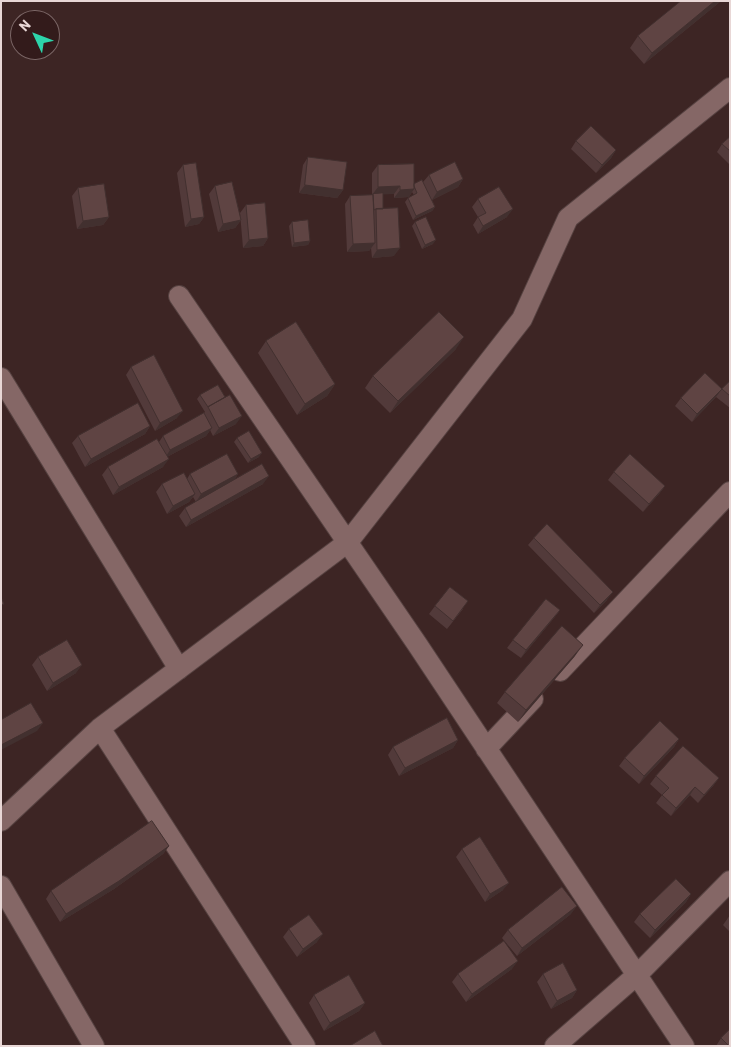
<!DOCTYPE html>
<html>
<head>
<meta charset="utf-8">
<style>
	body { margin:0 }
	#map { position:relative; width:731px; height:1047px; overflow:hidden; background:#3d2524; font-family:Barlow,sans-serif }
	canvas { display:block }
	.frame { position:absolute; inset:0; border:2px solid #e8d7d6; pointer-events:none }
	.north { position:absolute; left:10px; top:10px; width:50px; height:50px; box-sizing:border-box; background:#331b1b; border:1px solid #7b6666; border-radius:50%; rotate:313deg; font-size:14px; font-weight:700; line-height:20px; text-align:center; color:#e8d7d6 }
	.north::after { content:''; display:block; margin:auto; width:18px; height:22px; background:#2dd5ab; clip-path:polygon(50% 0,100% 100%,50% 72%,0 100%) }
</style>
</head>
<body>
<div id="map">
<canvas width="731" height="1047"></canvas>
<div class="frame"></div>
<div class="north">N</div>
</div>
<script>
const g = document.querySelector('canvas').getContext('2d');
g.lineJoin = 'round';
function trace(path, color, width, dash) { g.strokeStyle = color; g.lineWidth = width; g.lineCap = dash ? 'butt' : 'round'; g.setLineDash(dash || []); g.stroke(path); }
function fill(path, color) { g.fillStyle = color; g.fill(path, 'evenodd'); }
const minor = new Path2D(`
	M179,296L417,644L684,1046
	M1,378L179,669
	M560,671L730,492
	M100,728L305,1046
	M486,749L533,699
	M1,821L100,728L348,542L522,319L568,218L730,88
	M1,886L94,1046
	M555,1046L638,974L730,881`);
trace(minor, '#564241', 22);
trace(minor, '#856766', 20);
fill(new Path2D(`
	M681,1H721L644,64L630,48L638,36Z
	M730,137V165L717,152L722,144Z
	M576,141L616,150L611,158L596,173L571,149Z
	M308,157L343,190L337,198L299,193L303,165Z
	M183,165L204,217L199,224L185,227L177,173Z
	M378,165L414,184L423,182L429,175L463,179L458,187L432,200L435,207L432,211L413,220L405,202L408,198L414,195L412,192L409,197L394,198V194H383V209L394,256L372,258L371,248L369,251L347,252L345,204L350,196L372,195V173Z
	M215,186L241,220L235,228L218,232L209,194Z
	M78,188L109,217L103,225L77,229L72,196Z
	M478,199L507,217L478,234L473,225L478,217L472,207Z
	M246,205L268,238L263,246L243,248L240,213Z
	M292,222L310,241L308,245L292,247L289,226Z
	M415,222L433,244L422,249L412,226Z
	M266,341L335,384L327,396L297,415L258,353Z
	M456,349L390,413L365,388L373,376Z
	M131,367L177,418L155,431L126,375Z
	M730,381V408L716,397L692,422L675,406L681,398L722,389Z
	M200,395L236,424L213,436L210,430L206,436L167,457L163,467L113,495L102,475L108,467L159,442L163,436L204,413L206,411L205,412L197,399Z
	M150,426L145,434L85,467L72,443L78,436Z
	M237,438L259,457L248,463L234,442Z
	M614,472L665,486L659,494L643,512L608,480Z
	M190,474H238L234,480L263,484L186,527L179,516L185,508L196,502L193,497L189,502L167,514L156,492L162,484L187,479Z
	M534,538L607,600L594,613L528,545Z
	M435,606L463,609L447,629L429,614Z
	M560,610L554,618L521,658L507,648L513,640Z
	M575,656L518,722L497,703L505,692Z
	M38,657L76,673L47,691L32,665Z
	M679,739L674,747L639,784L619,766L625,758Z
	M458,740L453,748L399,776L388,755L393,747Z
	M656,776L719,778L713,786L698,803L690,795L671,816L656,803L662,795L650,784Z
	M169,846L163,854L114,889L60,922L46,899L51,891Z
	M462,849L503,890L485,902L456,857Z
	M691,894L686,902L650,938L634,922L640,914Z
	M571,914L517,956L502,938L508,930Z
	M730,915V932L723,925Z
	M289,929L317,942L297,957L283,937Z
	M512,969L466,1002L452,982L458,974Z
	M543,974L577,990L572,998L551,1009L537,982Z
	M314,995L365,1003L359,1011L324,1031L309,1003Z
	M721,1038L730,1046H716Z`), '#523a3a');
fill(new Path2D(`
	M715,1H721L644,64L652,53Z
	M616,150L611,158L596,173L602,165Z
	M463,179L458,187L432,200L437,192Z
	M305,185L343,190L337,198L299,193Z
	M400,186L394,194L372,195L378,187Z
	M414,189L409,197L394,198L400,190Z
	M435,207L432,211L413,220L416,216Z
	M513,209L507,217L478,234L483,226Z
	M109,217L103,225L77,229L83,221Z
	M204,217L199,224L185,227L191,219Z
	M241,220L235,228L218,232L223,224Z
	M268,238L263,246L243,248L249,240Z
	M436,240L433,244L422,249L425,245Z
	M310,241L308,245L292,247L294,243Z
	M375,243L369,251L347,252L353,244Z
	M400,248L394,256L372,258L377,250Z
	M464,337L456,349L390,413L398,401Z
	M335,384L327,396L297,415L305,404Z
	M722,389L716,397L692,422L697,414Z
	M183,411L177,418L155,431L160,423Z
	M242,416L236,424L213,436L219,428Z
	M150,426L145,434L85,467L91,459Z
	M212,428L206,436L165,458L170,450Z
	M262,453L259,457L248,463L251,459Z
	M169,459L163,467L113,495L119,487Z
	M238,474L233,482L196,502L201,494Z
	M269,476L263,484L186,527L191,520Z
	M665,486L659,494L643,512L649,504Z
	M195,494L189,502L167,514L173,506Z
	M613,592L607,600L594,613L600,605Z
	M560,610L554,618L521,658L526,650Z
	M583,645L575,656L518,722L526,710Z
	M82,665L76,673L47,691L53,683Z
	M43,723L37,731L1,750V745Z
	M679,739L674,747L639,784L644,776Z
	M458,740L453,748L399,776L405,768Z
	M719,778L713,786L698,803L704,795Z
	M695,787L690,795L671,816L676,808Z
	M169,846L163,854L114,889L60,922L66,914Z
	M509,883L503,890L485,902L490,894Z
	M691,894L686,902L650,938L655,930Z
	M577,906L571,914L517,956L522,948Z
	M323,934L317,942L297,957L303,949Z
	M518,961L512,969L466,1002L472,994Z
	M577,990L572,998L551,1009L557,1001Z
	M365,1003L359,1011L324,1031L330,1023Z`), '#42302f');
const building = new Path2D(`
	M681,1H715L652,53L638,36Z
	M591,126L616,150L602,165L576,141Z
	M730,137V151L722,144Z
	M308,157L347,162L343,190L305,185Z
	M455,162L463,179L437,192L429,175Z
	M196,163L204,217L191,219L183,165Z
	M414,164V189L400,190V186L378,187V165Z
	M422,180L435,207L416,216L408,198L417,193L414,186V184Z
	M232,182L241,220L223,224L215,186Z
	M104,184L109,217L83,221L78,188Z
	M499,187L513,209L483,226L478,217L486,213L478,199Z
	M383,193V209H376L374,210L373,194Z
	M373,195L375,243L353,244L350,196Z
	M265,203L268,238L249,240L246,205Z
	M398,208L400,248L377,250L376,209Z
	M426,217L436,240L425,245L415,222Z
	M308,220L310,241L294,243L292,222Z
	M439,312L464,337L398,401L373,376Z
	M296,322L335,384L305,404L266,341Z
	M154,355L183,411L160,423L131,367Z
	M705,373L722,389L697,414L681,398Z
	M730,381V396L722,389Z
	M218,385L225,397L208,407L200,395Z
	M230,395L242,416L219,428L208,407Z
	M138,403L150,426L91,459L78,436Z
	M204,413L212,428L170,450L163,436Z
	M249,431L262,453L251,459L237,438Z
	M157,439L169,459L119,487L108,467Z
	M227,454L238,474L201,494L190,474Z
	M630,454L665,486L649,504L614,472Z
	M262,464L269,476L191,520L185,508Z
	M184,473L195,494L173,506L162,484Z
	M547,524L613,592L600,605L534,538Z
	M450,587L468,601L453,621L435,606Z
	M1,597L4,604L1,605Z
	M546,599L560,610L526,650L513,640Z
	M562,626L583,645L526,710L505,692Z
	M67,640L82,665L53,683L38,657Z
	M31,703L43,723L1,745V720Z
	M447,718L458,740L405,768L393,747Z
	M660,721L679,739L644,776L625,758Z
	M683,746L719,778L704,795L695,787L676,808L662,795L669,788L656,776Z
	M152,821L169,846L119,881L66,914L51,891Z
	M480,837L509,883L490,894L462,849Z
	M676,879L691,894L655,930L640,914Z
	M562,887L577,906L522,948L508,930Z
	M309,915L323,934L303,949L289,929Z
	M504,941L518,961L472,994L458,974Z
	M563,963L577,990L557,1001L543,974Z
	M349,975L365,1003L330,1023L314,995Z
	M730,1029V1046H729L721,1038Z
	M375,1031L383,1046H350Z`);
fill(building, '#5f4443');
trace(building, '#42302f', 1);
</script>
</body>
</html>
